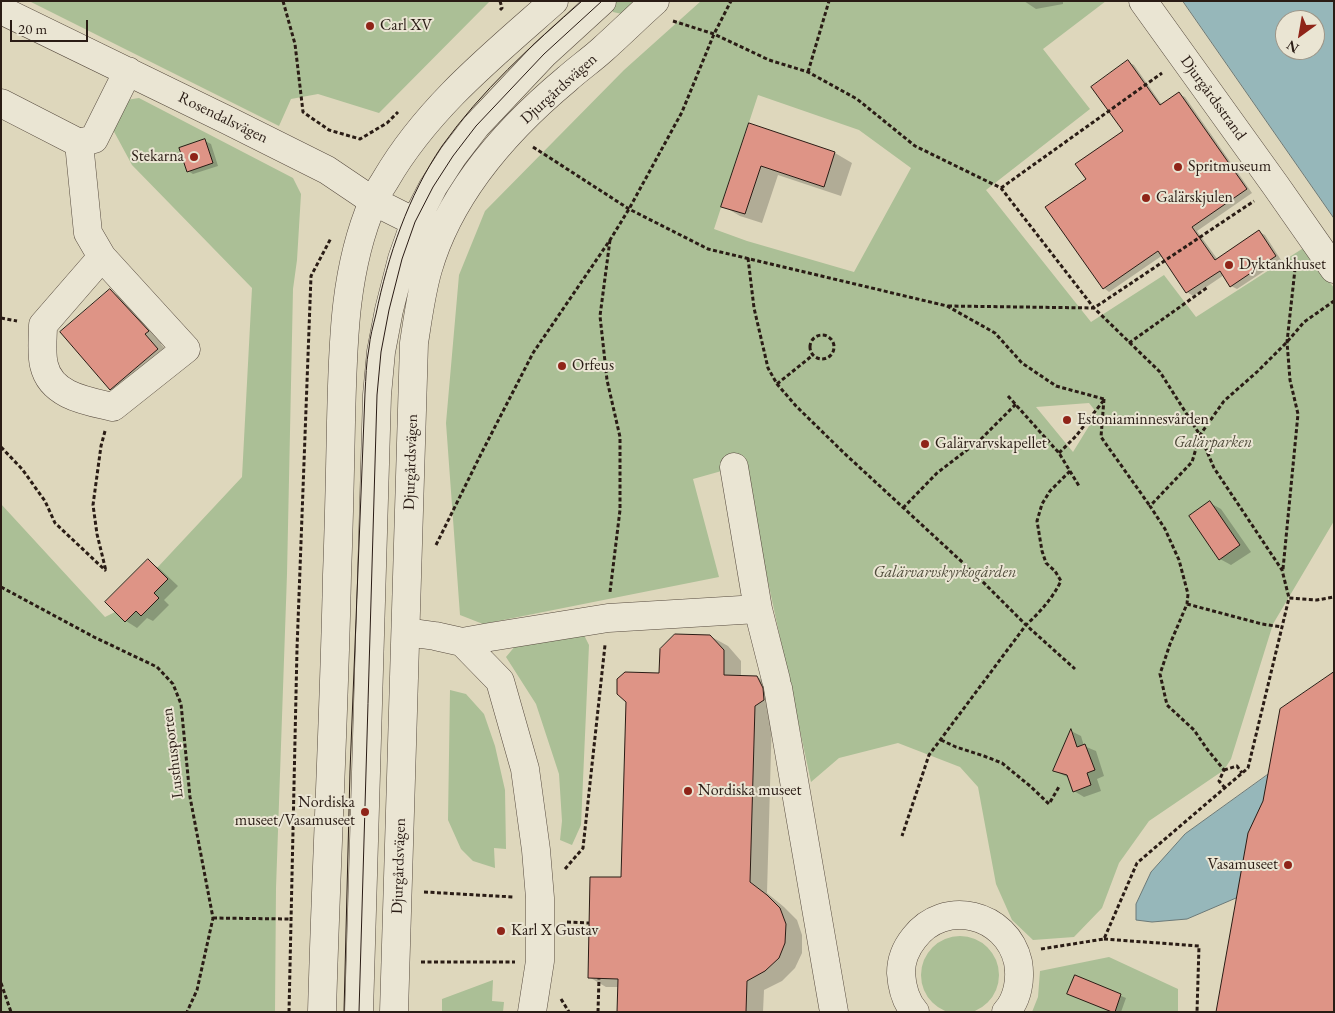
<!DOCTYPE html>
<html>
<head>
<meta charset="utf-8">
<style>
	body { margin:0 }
	#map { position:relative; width:1335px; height:1013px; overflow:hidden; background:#ded7bc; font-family:"EB Garamond",serif }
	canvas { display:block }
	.frame { position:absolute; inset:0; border:2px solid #2a1c15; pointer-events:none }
	.north { position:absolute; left:1275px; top:10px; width:50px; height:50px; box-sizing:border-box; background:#eae5d3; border:1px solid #9d9587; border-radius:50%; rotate:212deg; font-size:14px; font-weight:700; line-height:20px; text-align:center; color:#2a1c15 }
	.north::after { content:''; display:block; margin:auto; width:18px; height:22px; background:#8f2418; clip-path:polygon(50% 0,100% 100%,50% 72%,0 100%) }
	.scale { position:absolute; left:10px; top:20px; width:78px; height:22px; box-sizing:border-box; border:2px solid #2a1c15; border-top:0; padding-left:6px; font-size:15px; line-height:18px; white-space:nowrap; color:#2a1c15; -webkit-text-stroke:4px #eae5d3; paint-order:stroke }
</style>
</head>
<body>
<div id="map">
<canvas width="1335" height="1013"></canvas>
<div class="frame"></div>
<div class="north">N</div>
<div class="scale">20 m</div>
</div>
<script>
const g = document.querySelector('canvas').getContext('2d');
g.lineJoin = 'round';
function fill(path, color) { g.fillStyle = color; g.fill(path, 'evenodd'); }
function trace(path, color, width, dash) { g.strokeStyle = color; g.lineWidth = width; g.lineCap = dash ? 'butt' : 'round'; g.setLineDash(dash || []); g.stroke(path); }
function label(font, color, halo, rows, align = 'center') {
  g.font = font + ' "EB Garamond",serif'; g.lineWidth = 4; g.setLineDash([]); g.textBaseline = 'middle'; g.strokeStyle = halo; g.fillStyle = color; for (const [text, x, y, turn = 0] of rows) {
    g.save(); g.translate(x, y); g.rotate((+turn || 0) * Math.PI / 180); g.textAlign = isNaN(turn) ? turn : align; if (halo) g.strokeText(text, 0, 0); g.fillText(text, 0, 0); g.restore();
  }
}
fill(new Path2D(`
	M29,1H490L379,113L318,94L291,99L279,126Z
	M638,1L622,14L613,12L611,2Z
	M701,1H1106L1043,49L1090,109L986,190L1091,322L1164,275L1196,317L1305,247L1334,288V521L1273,624L1231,759L1224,770L1149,821L1119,863L1102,908L1074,937L1033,940L1012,920L996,884L978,787L960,767L898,743L839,758L811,782L743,465L693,479L719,577L483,624L460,615L446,423L459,275L485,211L624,70ZM758,95L859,130L911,168L854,272L747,241L714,229ZM1089,403L1097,413L1073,452L1036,407Z
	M139,98L293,178L301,194L297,260L293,289L287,574L276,888L275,1012H1V504L105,617L115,612L125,622L136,611L141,616L159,598L154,593L157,568L242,477L252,288L132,165L111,126L126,100Z
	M584,635L589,645L581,825L572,845L560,840L562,821L559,774L536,704L506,657L516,645Z
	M450,690L466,694L484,714L495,746L505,790L506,849L494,848L495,868L473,861L461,849L448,820Z
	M921 975a39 39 0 1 1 78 0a39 39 0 1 1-78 0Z
	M1109,957L1178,989V1012H1032L1038,997L1040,971Z
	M493,980L492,1001L504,1002L503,1012H442V999Z`), '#abbf96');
const water = new Path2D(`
	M1183,1H1334V218ZM1285,20H1315V50H1285Z
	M1273,771L1320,841L1236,898L1187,919L1152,922L1136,920V904L1151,872L1185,834Z`);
fill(water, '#96b7ba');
trace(water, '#6b7978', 1);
fill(new Path2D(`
	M1024,1H1063V4L1036,9Z
	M1128,62L1134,65L1162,105L1179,94L1185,97L1252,193L1197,231L1218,260L1259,232L1265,235L1281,260L1237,289L1231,286L1224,275L1193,296L1187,292L1163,255L1109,292L1104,288L1087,179L1125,131Z
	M750,125L835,153L852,163L841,196L778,175L762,223L740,216L723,206Z
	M205,141L211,144L218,166L193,174L188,171Z
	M110,291L128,301L165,341L161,344L174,359L127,399L110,389Z
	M1210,503L1221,509L1251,552L1231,565L1220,559Z
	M148,561L159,568L178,586L164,600L169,605L153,621L147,618L137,628L126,621L107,602Z
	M710,636L728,646L741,661V677H757L774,687L772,715L767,893L784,907L797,920L802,935V953L795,968L782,981L764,990L763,1012H619V987H606L589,977L622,879L660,674Z
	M1071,731L1081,736L1084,746L1096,751L1104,776L1097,779L1101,791L1084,797L1074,791L1069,778L1055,771Z
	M1075,977L1126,998L1121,1012H1112Z`), '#0003');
const building = new Path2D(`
	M1128,60L1160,105L1179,92L1247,189L1192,227L1215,260L1259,230L1276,256L1230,287L1220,271L1186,293L1158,251L1103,289L1045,207L1086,179L1075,164L1123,131L1091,87Z
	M749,123L835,152L824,187L761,166L745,214L721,207Z
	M205,139L213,163L187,172L179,148Z
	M110,289L149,331L145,334L158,349L110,390L60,332Z
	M1210,501L1240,545L1219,560L1189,516Z
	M148,559L168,579L154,593L159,598L141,616L136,611L125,622L105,602Z
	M675,634L710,635L724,650V675L757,676L763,688L764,700L755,706L750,882L767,895L780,908L786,924L785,943L779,958L765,971L747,981L746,1012H617L618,979L588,978L590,877H621L626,702L617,694V679L625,672L659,673L660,649Z
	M1334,672V1012H1216L1248,833L1263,801L1280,709Z
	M1071,729L1077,747L1085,744L1095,770L1087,773L1091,785L1073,792L1067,775L1053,771Z
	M1075,975L1121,994L1115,1012H1112L1067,994Z`);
fill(building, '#de9486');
trace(building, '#2a1c15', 1);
const minor = new Path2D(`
	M1143,1L1276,186L1334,269
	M1,10L227,120L327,170L373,201L431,230
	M1,103L79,143L94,139L128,71
	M79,143L88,233L102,257L43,325C43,336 41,354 44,365C51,396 87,401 113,407L186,349L102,257
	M758,609L776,680
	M406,632L435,636L462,642L490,637L608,618L758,609L734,467
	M462,642L500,681L525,769L536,850L540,898V961L532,1012
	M778,688L834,1012
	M322,1012C326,866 334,721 337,575C339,524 340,473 341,422C343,348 343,272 373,202C376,194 382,186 386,179C428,107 493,55 554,1
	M359,1012L377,395L381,352L389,310L402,259L415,222L433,187L453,156L476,126L544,54L602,1
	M394,1012L414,343C418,318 421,293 428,269C450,193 507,129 567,79C578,69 591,60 602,50C620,34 637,17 655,1
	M915,1012C905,1001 902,988 901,973C901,960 906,948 914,938C944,898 1007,913 1018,962C1021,979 1018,999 1006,1012`);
trace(minor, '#574b3f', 29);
trace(new Path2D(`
	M283,1L295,44L303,112L329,130L360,139L387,123L398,112
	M500,1L502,8L500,10
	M673,21L714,34L769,60L808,72L857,99L915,146L1001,188L1094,308L1160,372L1200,435L1214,468L1282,570L1289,598
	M808,72L829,1
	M533,147L629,209L708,249L947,306L995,333L1022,363L1056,386L1104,399
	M1001,188L1162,73
	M610,240L600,316L607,380L620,437V510L610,592
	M748,258L754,308L768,368L777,384L796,406L844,453L974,573L1026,625L929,755L902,836
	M948,306L1094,308L1254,201
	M1,318L17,321
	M810 347a12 12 0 1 1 24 0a12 12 0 1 1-24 0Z
	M1129,343L1208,287
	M777,384L813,355
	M1008,396L1059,453L1079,486
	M1104,399L1101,437L1150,506
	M105,431L101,446L93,505L97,534L106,571
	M1,447L22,469L45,501L55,523L106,571
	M1059,453L1076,436L1104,400
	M1070,471L1050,491L1042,504L1037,521L1042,551L1046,563L1055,571L1061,581C1052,599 1040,612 1026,625L1075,669
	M903,508L937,473L980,440L1016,404
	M436,545L482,452L533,353L610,240L629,209L682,112L714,34L731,1
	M1283,569L1298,414L1290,380L1287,342L1296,260
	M1,587L94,637L157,667L173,684L181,704L190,797L213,918L197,990L187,1012
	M1187,604L1262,624L1282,627
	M941,740L956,747L984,756L1002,763L1030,786L1049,804L1060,785
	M1224,770L1237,766L1242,773
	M1225,788L1219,781L1224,770L1207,749L1194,730L1167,705L1160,674L1170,644L1187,604L1188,594L1179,560L1165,529L1150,506L1192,462L1200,435L1224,401L1258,371L1287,342L1304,322L1334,301
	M565,869L583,848L605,645
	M424,892L513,897
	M213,918L291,919
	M567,922L589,923
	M1104,939L1199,946L1197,1012
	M1041,949L1104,939L1137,863L1248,768L1289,598L1317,600L1334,597
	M421,962H515
	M1,983L11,1012
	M561,999L569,1012
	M289,1012L297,649L311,276L331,238
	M598,1012L599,978`), '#2a1c15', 3, [4, 2.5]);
trace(minor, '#eae5d3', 28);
trace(new Path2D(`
	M344,1012L350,771L365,393C366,378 366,363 369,348C370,337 373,326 376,314C388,256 408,196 442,146C481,91 532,45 582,1
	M359,1012L377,395L381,352L389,310L402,259L415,222L433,187L453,156L476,126L544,54L602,1`), '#2a1c15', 1);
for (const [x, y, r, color] of [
	[370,26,5,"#8f2418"],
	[194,157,5,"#8f2418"],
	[1178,167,5,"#8f2418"],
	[1146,198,5,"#8f2418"],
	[1229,265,5,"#8f2418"],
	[562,366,5,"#8f2418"],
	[1067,420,5,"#8f2418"],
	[925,444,5,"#8f2418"],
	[688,791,5,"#8f2418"],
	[365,812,5,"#8f2418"],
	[1288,865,5,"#8f2418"],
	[501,931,5,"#8f2418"]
]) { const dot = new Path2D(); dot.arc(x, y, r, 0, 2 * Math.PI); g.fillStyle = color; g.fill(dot); trace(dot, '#eae5d3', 2); }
label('16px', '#2a1c15', '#eae5d3', [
	["Carl XV",380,26],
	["Stekarna",184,157,"right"],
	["Spritmuseum",1188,167],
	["Galärskjulen",1156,198],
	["Dyktankhuset",1239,265],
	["Orfeus",572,366],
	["Estoniaminnesvården",1077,420],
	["Galärvarvskapellet",935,444],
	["Nordiska museet",698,791],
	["Nordiska",355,803,"right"],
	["museet/Vasamuseet",355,821,"right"],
	["Vasamuseet",1278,865,"right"],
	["Karl X Gustav",511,931]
], 'left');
label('16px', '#2a1c15', '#eae5d3', [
	["Djurgårdsvägen",559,89,-42],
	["Djurgårdsstrand",1213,98,54],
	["Rosendalsvägen",223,118,26],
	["Djurgårdsvägen",411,462,-88],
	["Lusthusporten",173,753,-97],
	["Djurgårdsvägen",399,866,-88]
]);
label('italic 16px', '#514d3c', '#eae5d3', [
	["Galärparken",1213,443],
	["Galärvarvskyrkogården",945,573]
]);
</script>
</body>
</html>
